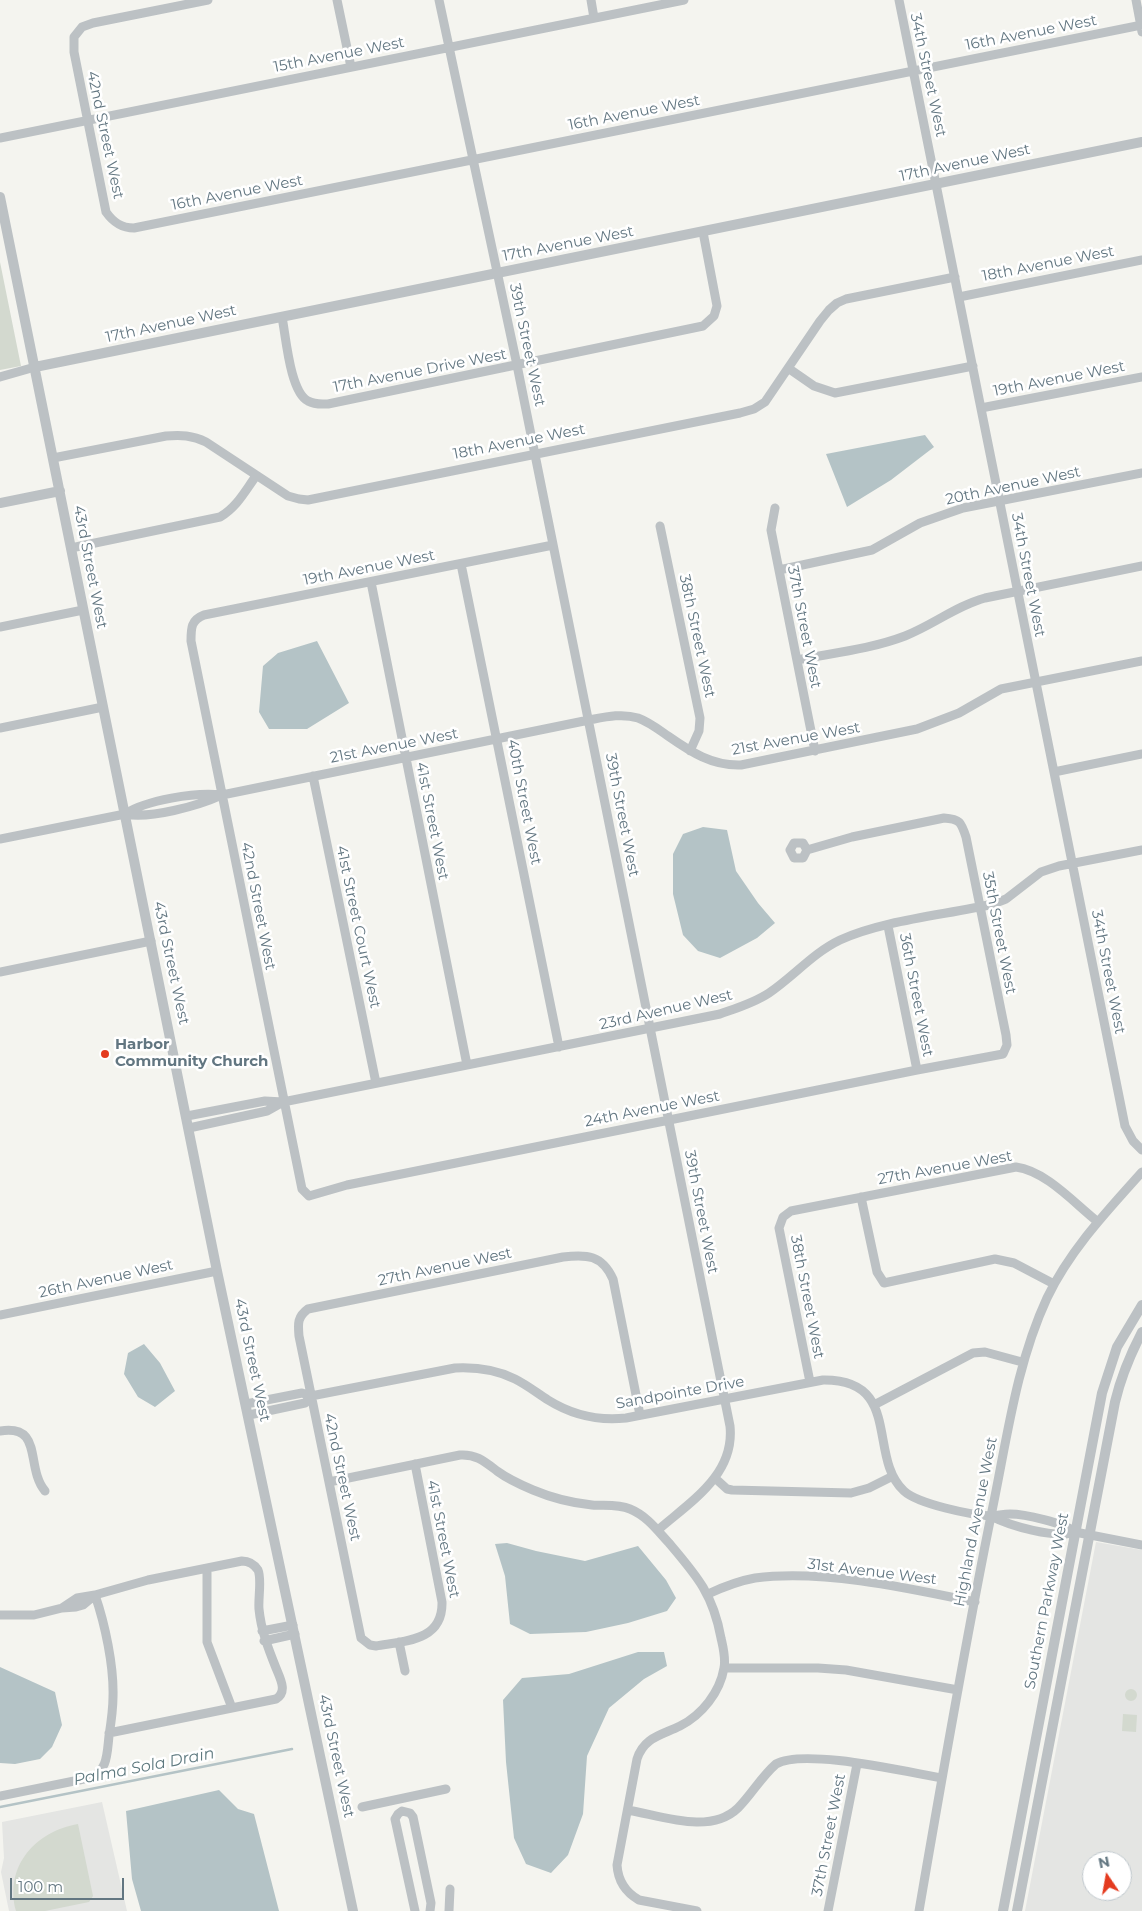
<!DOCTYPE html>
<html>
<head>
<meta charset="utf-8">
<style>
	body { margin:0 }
	#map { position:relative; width:1142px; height:1911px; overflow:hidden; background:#f4f4ef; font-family:Montserrat,sans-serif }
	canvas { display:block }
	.north { position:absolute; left:1082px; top:1851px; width:50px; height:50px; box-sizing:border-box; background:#fff; border:1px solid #c0c8cd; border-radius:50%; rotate:348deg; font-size:14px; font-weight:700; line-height:20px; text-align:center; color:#627681 }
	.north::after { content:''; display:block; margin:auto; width:18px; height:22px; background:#e43b1f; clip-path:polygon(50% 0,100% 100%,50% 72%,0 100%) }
	.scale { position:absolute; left:10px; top:1878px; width:114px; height:22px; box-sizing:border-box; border:2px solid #627681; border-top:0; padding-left:6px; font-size:15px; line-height:18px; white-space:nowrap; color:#627681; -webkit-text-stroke:4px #fff; paint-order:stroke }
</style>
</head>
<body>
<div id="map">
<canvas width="1142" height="1911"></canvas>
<div class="north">N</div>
<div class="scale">100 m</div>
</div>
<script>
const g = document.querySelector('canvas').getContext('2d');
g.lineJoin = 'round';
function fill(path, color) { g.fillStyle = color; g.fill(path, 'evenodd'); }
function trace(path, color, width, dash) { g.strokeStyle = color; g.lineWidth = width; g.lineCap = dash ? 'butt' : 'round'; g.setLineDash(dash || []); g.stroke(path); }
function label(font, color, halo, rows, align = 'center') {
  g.font = font + ' Montserrat,sans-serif'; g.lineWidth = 5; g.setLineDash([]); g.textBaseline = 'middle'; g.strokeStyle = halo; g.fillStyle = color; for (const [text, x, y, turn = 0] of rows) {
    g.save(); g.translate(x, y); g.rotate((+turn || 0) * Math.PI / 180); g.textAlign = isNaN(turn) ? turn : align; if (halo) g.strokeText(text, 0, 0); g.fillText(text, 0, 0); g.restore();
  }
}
fill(new Path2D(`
	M1096,1542L1142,1550V1911H1025ZM1092,1861H1122V1891H1092Z
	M102,1802L127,1911H9L1,1872L4,1858L2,1822Z`), '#e4e5e3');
fill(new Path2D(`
	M0,262L21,366L0,370Z
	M1125 1695a6 6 0 1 1 12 0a6 6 0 1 1-12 0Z
	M1123,1714L1137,1715L1136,1732L1122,1731Z
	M78,1824L93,1896L89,1902L45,1911H16C4,1866 36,1831 78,1824Z`), '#d3d9cf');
fill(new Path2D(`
	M925,435L934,447L891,480L847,507L826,454Z
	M317,641L349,703L307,729H269L259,712L263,666L278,653Z
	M703,827L727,830L736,871L758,903L775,923L757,938L720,958L698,951L683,935L673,894V854L683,834Z
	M144,1344L160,1363L175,1391L155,1407L138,1397L124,1374L128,1353Z
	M507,1543L536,1551L585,1561L638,1546L666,1580L676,1598L667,1611L628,1623L586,1632L530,1634L510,1624L505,1576L495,1544Z
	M638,1652H664L667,1666L644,1679L609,1708L587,1756L583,1814L568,1855L551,1873L526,1864L514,1838L506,1762L503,1700L522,1678L569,1674Z
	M0,1667L55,1692L62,1725L52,1747L40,1759L15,1764L0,1763Z
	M219,1790L238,1809L254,1814L279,1911H141L132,1879L126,1811Z`), '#b4c3c6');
trace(new Path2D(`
	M0,1807L292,1749`), '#b4c3c6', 2.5);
trace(new Path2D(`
	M208,0L93,23L82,27L74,37V52L106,212C113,222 121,228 134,228L1142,25
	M337,0L351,67
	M439,0L517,365L730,1426C735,1475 690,1502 658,1530
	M591,0L594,18
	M899,0L1125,1126L1133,1141L1142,1150
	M1136,0L1142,32
	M0,138L684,0
	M959,297L1142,260
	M282,317C286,337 290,392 308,401C315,405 321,404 328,404L703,326L714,316L717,306L703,232
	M788,368L814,386L835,393L973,366
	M0,377L35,367
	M981,408L1142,377
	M53,458L166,436C181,435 192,435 206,442L288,496L299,499L308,500L740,413L754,409L765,402L820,321L829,310L837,303L846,299L955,277
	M775,508L771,530L815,751
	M660,526L700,718L699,731L690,751
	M553,545L204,615C191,620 191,628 191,641L302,1189L309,1196L347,1185L917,1070L1003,1054L1007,1045L1006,1035L966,837C961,822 960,819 944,818L852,837L807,850L803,858H794L790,850L794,843H803L807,850
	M71,548L220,517C237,507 245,491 256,476
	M461,564L559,1047
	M779,570L872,550L920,523L963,508L1142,473
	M371,582L467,1065
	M0,627L83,610
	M797,660C833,653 871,649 905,636C933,625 956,606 985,598L1142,566
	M0,728L103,707
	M1054,772L1142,754
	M313,776L376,1083
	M125,814C150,819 198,806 222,795L589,720C605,717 622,713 638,718C649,722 658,729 668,736C691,752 712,766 741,765L917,729L959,713L1001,689L1142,661
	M0,839L125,814C146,800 196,792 221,795
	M888,926L917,1070
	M0,972L151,941
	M187,1116L265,1101L283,1102
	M189,1128L267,1111L283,1102L720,1014C737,1008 754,1003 769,993C794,976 813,953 840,940C884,920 945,915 993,904L1006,899L1041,872L1059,866L1142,850
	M861,1197L877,1272L884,1283L995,1259L1014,1263L1054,1284
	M0,1315L217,1271
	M810,1382L779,1228L783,1217L791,1211L1016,1167C1046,1171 1074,1203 1098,1222
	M246,1404L302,1393L311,1396
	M874,1405L973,1353L985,1352L1022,1362
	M249,1415L305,1403L311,1396L455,1368C475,1367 497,1370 515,1379C527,1385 537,1393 548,1400C572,1415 598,1421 626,1418L823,1380C903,1379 867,1457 904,1491C918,1504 971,1515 991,1516C997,1516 1003,1514 1010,1514C1024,1514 1065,1523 1075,1532L1142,1545
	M0,1431C44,1424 25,1467 45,1491
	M415,1464L442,1602C443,1641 405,1641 376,1646L370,1645L361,1638L299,1336C298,1324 297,1317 308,1309L563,1257C587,1254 602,1255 613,1279L640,1415
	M716,1479L727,1489L732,1490L851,1493L869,1488L893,1476
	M329,1482L460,1455C476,1454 484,1461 497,1471C508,1479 521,1485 533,1490C552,1498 572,1503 592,1505C604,1506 618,1504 630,1509C647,1516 657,1530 669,1543C697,1576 713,1594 721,1638C723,1647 726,1658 724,1668C720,1692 702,1715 680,1726C662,1735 644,1737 637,1759L617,1865C618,1881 625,1892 639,1900L697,1911
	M991,1516C1010,1526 1056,1539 1075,1532
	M207,1568V1642L232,1708
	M708,1594C723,1587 738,1581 755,1578C822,1569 908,1588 975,1602
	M0,1615H34L62,1608L76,1607L83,1605L95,1595L148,1580L242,1561C248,1561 254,1564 258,1570C262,1579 258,1598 259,1609C261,1630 268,1648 276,1668C280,1678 288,1692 276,1699L109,1733
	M262,1631L293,1625
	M264,1641L295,1634
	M399,1642L405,1671
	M724,1668H818L846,1670L958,1690
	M0,1796L89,1778C108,1772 107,1753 109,1736C111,1723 113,1710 113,1697C114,1666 105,1624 95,1595L77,1598L62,1608
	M362,1807L446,1789
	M628,1810C662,1816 710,1835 738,1808C752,1794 761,1777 776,1764C804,1748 906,1772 942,1778
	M415,1911L395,1819L398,1814L402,1811L410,1813L413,1817L431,1903L430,1911
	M449,1911L450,1889
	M828,1911L857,1764
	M919,1911C942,1777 965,1644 992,1511C1007,1439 1016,1365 1047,1298C1070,1250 1107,1211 1142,1172`), '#bcc1c4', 9);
trace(new Path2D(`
	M0,197L217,1271L353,1911
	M35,367L1142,142
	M0,503L60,491
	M1003,1911L1102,1393L1117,1347L1142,1305
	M1017,1911L1115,1402C1121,1377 1130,1355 1142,1332`), '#bcc1c4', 10);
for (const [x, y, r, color] of [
	[105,1054,5,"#e43b1f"]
]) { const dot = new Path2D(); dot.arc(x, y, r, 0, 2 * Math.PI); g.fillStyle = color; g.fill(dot); trace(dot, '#fff', 2); }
label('15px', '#627681', '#fff', [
	["16th Avenue West",1031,33,-11],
	["15th Avenue West",339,55,-11],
	["34th Street West",928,75,78],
	["16th Avenue West",634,113,-11],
	["42nd Street West",105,135,78],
	["17th Avenue West",965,163,-12],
	["16th Avenue West",237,193,-11],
	["17th Avenue West",568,244,-11],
	["18th Avenue West",1048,264,-11],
	["17th Avenue West",171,324,-12],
	["39th Street West",527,345,78],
	["17th Avenue Drive West",420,371,-11],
	["19th Avenue West",1059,379,-11],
	["18th Avenue West",519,442,-11],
	["20th Avenue West",1013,486,-12],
	["43rd Street West",90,567,79],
	["19th Avenue West",369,568,-11],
	["34th Street West",1028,575,79],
	["37th Street West",804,627,79],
	["38th Street West",697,636,78],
	["21st Avenue West",796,739,-10],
	["21st Avenue West",394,746,-11],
	["40th Street West",524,802,79],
	["39th Street West",622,815,79],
	["41st Street West",432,821,79],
	["42nd Street West",258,906,79],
	["41st Street Court West",358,927,78],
	["35th Street West",999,933,79],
	["43rd Street West",171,963,78],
	["34th Street West",1108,972,79],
	["36th Street West",916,995,79],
	["23rd Avenue West",666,1010,-13],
	["24th Avenue West",652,1109,-11],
	["27th Avenue West",945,1168,-10],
	["39th Street West",701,1212,79],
	["27th Avenue West",445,1267,-12],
	["26th Avenue West",106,1279,-12],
	["38th Street West",807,1297,79],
	["43rd Street West",252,1360,78],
	["Sandpointe Drive",680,1393,-10],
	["42nd Street West",342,1477,78],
	["Highland Avenue West",976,1522,-79],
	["41st Street West",443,1539,79],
	["31st Avenue West",872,1572,7],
	["Southern Parkway West",1047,1601,-79],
	["43rd Street West",336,1756,78],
	["37th Street West",829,1835,-79]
]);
label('bold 15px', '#627681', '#fff', [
	["Harbor",115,1045],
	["Community Church",115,1062]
], 'left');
label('italic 16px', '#5e797f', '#fff', [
	["Palma Sola Drain",144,1767,-11]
]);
</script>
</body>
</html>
